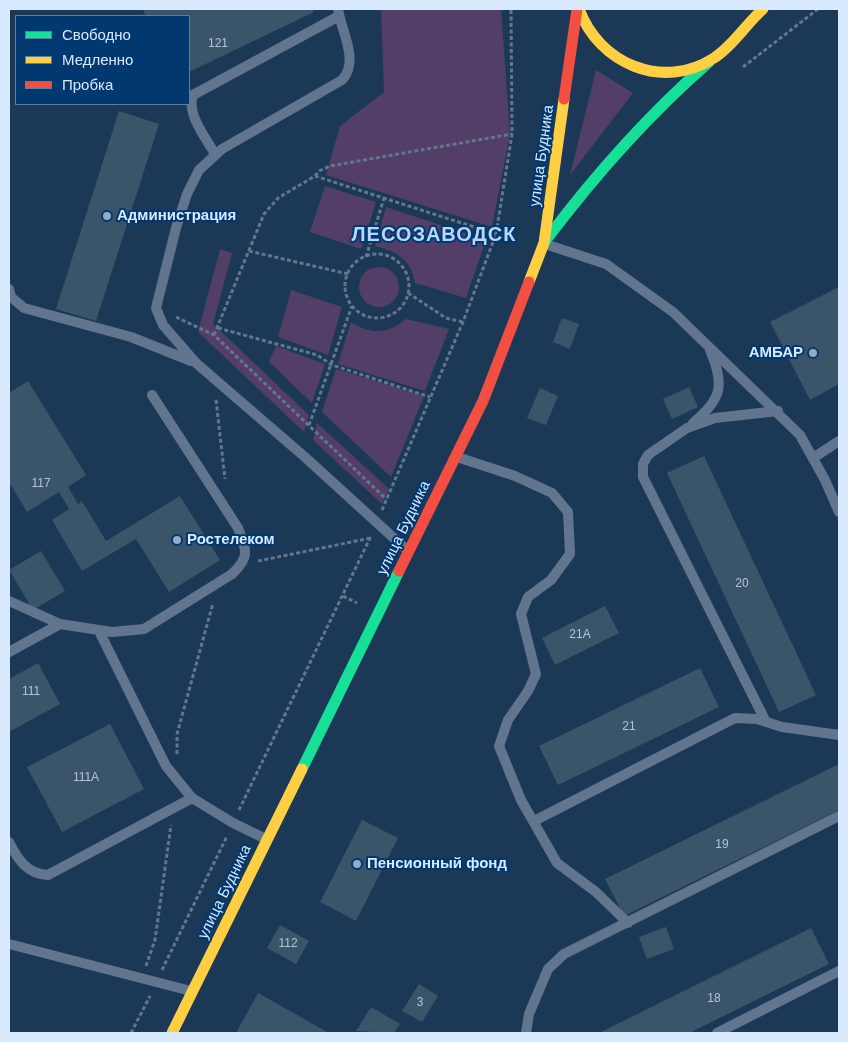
<!DOCTYPE html>
<html>
<head>
<meta charset="utf-8">
<style>
	body { margin:0 }
	#map { position:relative; width:848px; height:1042px; overflow:hidden; background:#1b3957; font-family:Helvetica,sans-serif }
	canvas { display:block }
	.frame { position:absolute; inset:0; border:10px solid #d9e9fe; pointer-events:none }
	.legend { position:absolute; left:15px; top:15px; width:175px; height:90px; box-sizing:border-box; background:#023870; border:1px solid #587fa9; margin:0; padding:6px 9px; list-style:none; font-size:15px; color:#d9e9fe }
	.legend li { display:flex; align-items:center; gap:10px; height:25px }
	.legend b { width:25px; border:1px solid #587fa9 }
</style>
</head>
<body>
<div id="map">
<canvas width="848" height="1042"></canvas>
<div class="frame"></div>
<ul class="legend">
<li><b style="height:6px;background:#16e098"></b>Свободно</li>
<li><b style="height:6px;background:#ffcf43"></b>Медленно</li>
<li><b style="height:6px;background:#f24e42"></b>Пробка</li>
</ul>
</div>
<script>
const g = document.querySelector('canvas').getContext('2d');
g.lineJoin = 'round';
function fill(path, color) { g.fillStyle = color; g.fill(path, 'evenodd'); }
function trace(path, color, width, dash) { g.strokeStyle = color; g.lineWidth = width; g.lineCap = dash ? 'butt' : 'round'; g.setLineDash(dash || []); g.stroke(path); }
function label(font, color, halo, rows, align = 'center') {
  g.font = font + ' Helvetica,sans-serif'; g.lineWidth = 4; g.setLineDash([]); g.textBaseline = 'middle'; g.strokeStyle = halo; g.fillStyle = color; for (const [text, x, y, turn = 0] of rows) {
    g.save(); g.translate(x, y); g.rotate((+turn || 0) * Math.PI / 180); g.textAlign = isNaN(turn) ? turn : align; if (halo) g.strokeText(text, 0, 0); g.fillText(text, 0, 0); g.restore();
  }
}
fill(new Path2D(`
	M381,9H501L510,134L492,227L326,175L340,126L384,92Z
	M596,70L633,93L570,175Z
	M325,186L376,202L361,249L310,232Z
	M386,207L486,240L466,298L415,283C412,260 396,251 375,246Z
	M220,249L232,253L213,324L309,415L304,432L198,332Z
	M359 287a20 20 0 1 1 40 0a20 20 0 1 1-40 0Z
	M291,290L342,307L328,355L278,337Z
	M406,319L449,329L425,391L338,364L351,322C371,335 388,334 406,319Z
	M276,346L325,364L312,403L269,362Z
	M336,369L424,396L391,477L322,412Z
	M317,423L389,489L382,504L313,440Z`), '#523e67');
fill(new Path2D(`
	M146,9H312L314,12L189,72V16H146L143,10Z
	M119,111L159,124L96,321L56,309Z
	M839,287V384L810,400L770,322Z
	M562,318L579,324L570,349L553,342Z
	M28,381L86,475L68,487L78,504L82,501L106,541L180,496L220,560L169,592L136,539L82,571L52,520L69,509L59,492L27,512L9,482V393Z
	M689,387L698,407L672,419L663,399Z
	M540,388L558,396L546,425L527,418Z
	M704,456L816,695L779,712L667,473Z
	M41,551L65,591L33,610L9,570Z
	M605,606L619,633L555,665L542,638Z
	M38,663L60,704L9,732V679Z
	M700,668L719,707L558,785L539,746Z
	M110,724L144,789L62,832L27,767Z
	M839,764V810L624,916L605,879Z
	M362,820L398,838L356,921L320,902Z
	M280,925L309,941L296,964L267,948Z
	M666,927L674,949L647,959L639,937Z
	M811,928L829,964L689,1033H599Z
	M419,984L438,996L422,1022L402,1011Z
	M258,993L329,1033H236Z
	M371,1007L400,1024L394,1033L356,1031Z`), '#3a5469');
trace(new Path2D(`
	M743,67L818,9
	M315,176L319,171L330,166L512,134
	M249,251L348,274
	M345 286a32 32 0 1 1 64 0a32 32 0 1 1-64 0Z
	M366,257L384,198
	M408,293L446,318L463,322
	M176,317L214,335L386,499
	M218,328L317,355L332,365L430,397
	M214,335L264,214L278,198L315,176L496,234
	M216,400L225,479
	M309,425L352,306
	M382,510L463,322L496,234L512,134L511,9
	M258,561L371,538
	M343,596L357,603
	M177,754V734L213,603
	M239,810L371,536
	M146,966L155,940L171,825
	M162,970L227,836
	M131,1033L150,996`), '#63768c', 3, [4, 2.5]);
trace(new Path2D(`
	M338,9C341,31 360,61 342,80L222,149L199,170L187,194L176,228L156,308L163,325L196,363L306,458L408,551
	M215,154C206,138 186,114 193,95L339,16
	M545,244L606,264L673,312L800,435L825,480L839,512
	M9,289L11,297L24,308L131,337L191,361
	M693,423C722,399 725,385 710,350
	M457,457L515,476L552,493L568,512L570,554L551,580L528,597L521,614L536,674L528,691L508,720L499,746L521,800L557,863L596,892L628,923
	M813,458L839,441
	M9,601L60,624
	M99,631L166,766L192,798L233,823L266,839
	M9,652L60,624L112,632L144,629L232,574C251,556 246,550 238,528L152,395
	M766,722L643,477V464L648,455L687,428L715,418L778,411
	M534,821L735,718L757,719L782,727L839,735
	M9,842C18,860 27,874 48,875L192,798
	M9,944L191,991
	M526,1033L529,1014L548,969L564,954L839,816
	M717,1033L839,971`), '#61768e', 10);
trace(new Path2D(`
	M546,240C595,175 648,115 709,62
	M302,769L399,571`), '#16e098', 11);
trace(new Path2D(`
	M579,9C599,64 663,91 714,58C733,46 746,24 763,9
	M529,282L544,243L564,99
	M172,1033L302,769`), '#ffcf43', 11);
trace(new Path2D(`
	M564,99L577,9
	M399,571L483,401L529,282`), '#f24e42', 11);
for (const [x, y, r, color] of [
	[107,216,5,"#96abc4"],
	[813,353,5,"#96abc4"],
	[177,540,5,"#96abc4"],
	[357,864,5,"#96abc4"]
]) { const dot = new Path2D(); dot.arc(x, y, r, 0, 2 * Math.PI); g.fillStyle = color; g.fill(dot); trace(dot, '#023870', 2); }
label('12px', '#b1c4d9', null, [
	["121",218,44],
	["117",41,484],
	["20",742,584],
	["21А",580,635],
	["111",31,692],
	["21",629,727],
	["111А",86,778],
	["19",722,845],
	["112",288,944],
	["18",714,999],
	["3",420,1003]
]);
label('15px', '#d9e9fe', '#023870', [
	["улица Будника",542,156,-82],
	["улица Будника",404,528,-64],
	["улица Будника",225,892,-64]
]);
label('bold 15px', '#d9e9fe', '#023870', [
	["Администрация",117,216],
	["АМБАР",803,353,"right"],
	["Ростелеком",187,540],
	["Пенсионный фонд",367,864]
], 'left');
g.letterSpacing = '1px';
label('bold 20px', '#b6d6fe', '#023870', [
	["ЛЕСОЗАВОДСК",434,235]
]);
g.letterSpacing = '0px';
</script>
</body>
</html>
